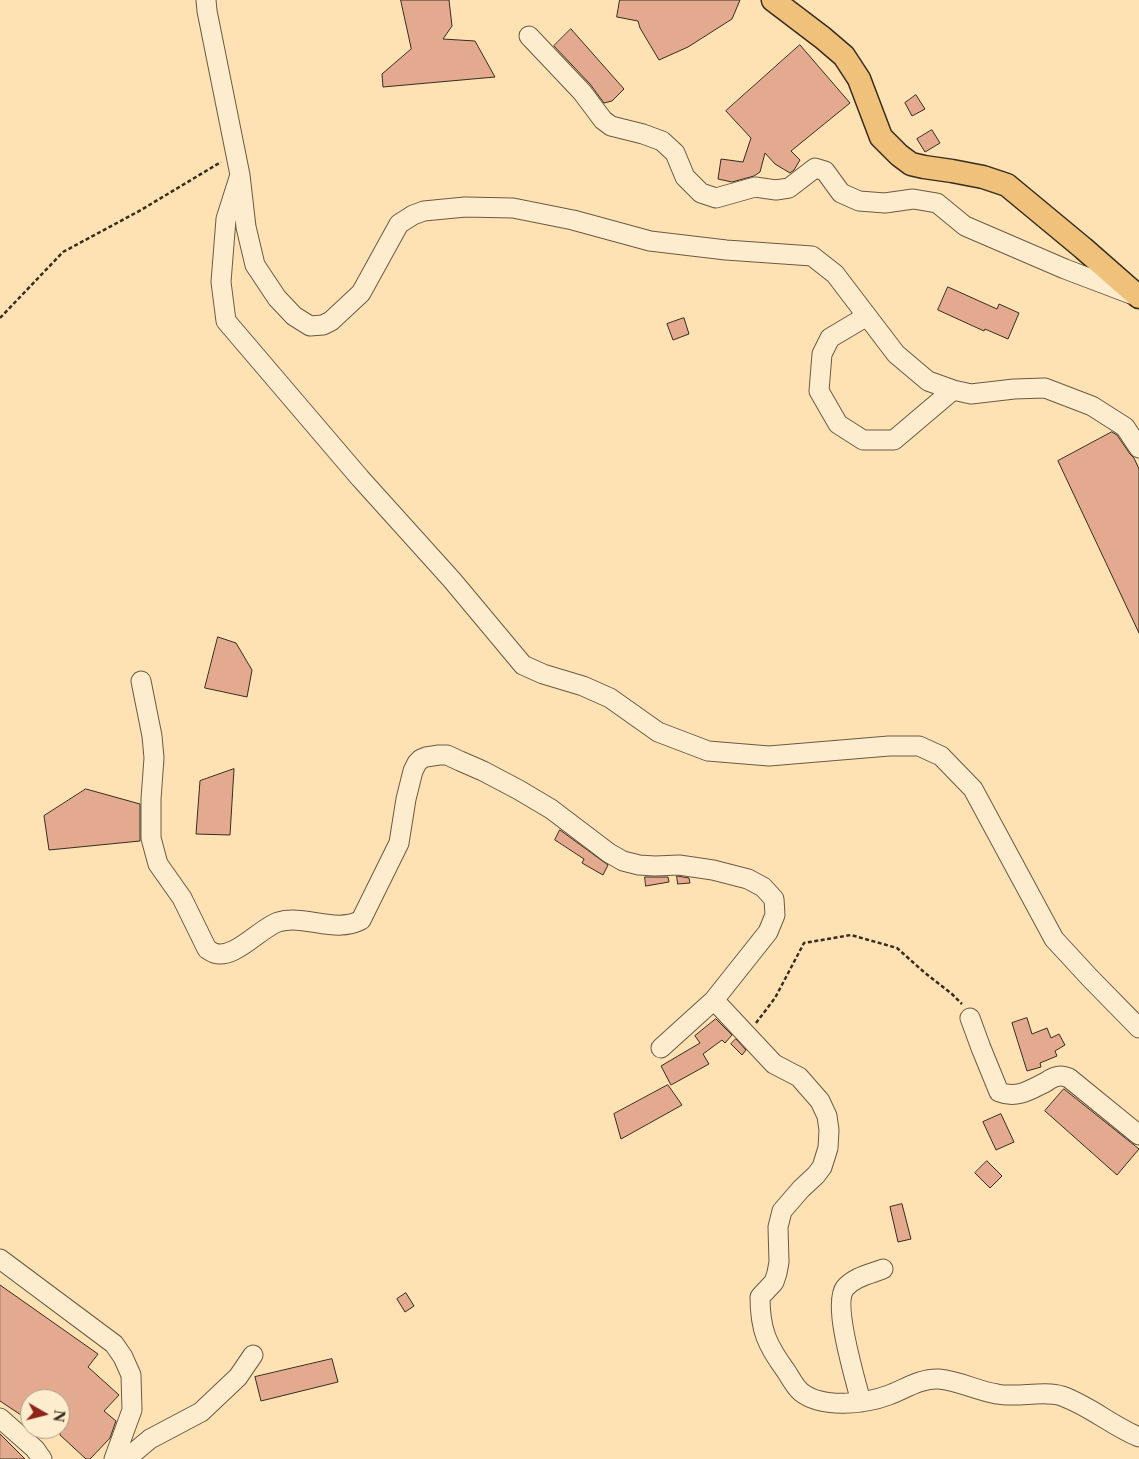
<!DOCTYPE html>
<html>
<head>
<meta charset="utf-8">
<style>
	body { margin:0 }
	#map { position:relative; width:1139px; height:1459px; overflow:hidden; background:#fee2b4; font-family:"Libre Caslon Text",serif }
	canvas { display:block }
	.north { position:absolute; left:20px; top:1389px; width:50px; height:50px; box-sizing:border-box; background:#feecce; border:1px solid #ae9f87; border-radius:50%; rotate:98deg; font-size:14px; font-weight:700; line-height:20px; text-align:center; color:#372c1d }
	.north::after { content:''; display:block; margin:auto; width:18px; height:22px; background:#8f2418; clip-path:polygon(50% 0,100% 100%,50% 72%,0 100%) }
</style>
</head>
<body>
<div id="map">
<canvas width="1139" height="1459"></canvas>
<div class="north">N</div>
</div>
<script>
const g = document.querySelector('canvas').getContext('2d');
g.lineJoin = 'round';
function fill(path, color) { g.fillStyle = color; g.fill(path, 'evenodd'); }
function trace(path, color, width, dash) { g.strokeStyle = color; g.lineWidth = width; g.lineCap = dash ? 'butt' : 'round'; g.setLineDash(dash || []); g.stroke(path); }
const building = new Path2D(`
	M401,0H449L452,26L443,39L475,41L495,77L383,87L382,74L411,49Z
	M620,0H740L732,19L688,47L659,60L640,28L638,21L617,17Z
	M571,29L624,89L612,101L604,103L590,84L554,46Z
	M800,45L850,103L791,151L800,160L794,170L790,173L775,164L765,153L760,172L754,176L732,182L718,179L721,159L743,162L751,138L726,111Z
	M916,95L925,109L912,116L905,103Z
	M932,130L940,143L925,152L917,139Z
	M948,287L997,309L999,304L1019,313L1008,339L985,329L984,331L938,310Z
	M684,318L689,334L673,340L667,324Z
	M1112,432L1117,435L1130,454L1134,458L1139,469V633L1058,461Z
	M218,637L236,643L252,670L247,697L205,688Z
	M234,769L230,835L196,834L200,781Z
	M86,789L140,804V841L49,850L44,816Z
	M560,830L608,865L603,875L582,863L584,859L555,840Z
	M677,876L689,878L690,883L678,884Z
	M645,877H668L669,882L646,886Z
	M1027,1018L1032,1034L1047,1028L1051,1038L1059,1034L1065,1045L1055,1051L1057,1056L1040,1063L1041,1067L1027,1071L1012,1023Z
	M716,1019L732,1035L725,1043L722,1040L703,1054L709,1064L671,1085L661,1066L700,1043L695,1036Z
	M736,1039L746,1050L742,1055L731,1044Z
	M668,1085L682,1105L621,1139L614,1114Z
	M1064,1089L1139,1149L1117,1175L1045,1111Z
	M1001,1114L1014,1142L996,1150L983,1122Z
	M987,1161L1002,1176L990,1188L975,1173Z
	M902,1204L911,1239L898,1242L890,1207Z
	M0,1285L98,1354L88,1367L119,1395L104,1411L116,1421L110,1438L90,1459H86L60,1435V1399H30V1421L0,1401Z
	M406,1293L414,1306L405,1312L397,1299Z
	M332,1359L338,1382L261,1401L255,1377Z
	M0,1434L25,1459H0Z`);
fill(building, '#e3aa90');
trace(building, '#372c1d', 1);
const minor = new Path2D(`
	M206,0L207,11L240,175L246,227L255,265L277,298L294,316L310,326L323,325L331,321L361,293L399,224L413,215L424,211L465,207L513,208L573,220L650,241L726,250L812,256L835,274L896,354L928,381L953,390L971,394L1014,389L1045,388L1092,406L1125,427L1139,448
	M529,36L582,92L603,120L611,126L643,134L662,141L675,153L685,177L701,193L716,198L755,187L776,190L789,188L815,168L825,171L841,193L859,201L885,203L913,199L937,203L965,226L1065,269L1131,294
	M240,175L226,219L221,282L226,321L360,478L452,580L523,665L543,674L583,686L610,698L658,732L708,751L769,756L889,746H919L941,756L973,789L1054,939L1090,978L1139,1028
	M867,316L830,338L822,354L819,391L838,424L863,440H894L953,390
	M141,681L152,736L154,758L151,799V838L155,853L158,864L182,898L207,949C209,950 211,952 214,953C234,960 259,929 278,922C305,914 335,934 361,920L399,843L406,799L413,771L417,763L421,759L426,757L439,755H447L460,761L483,771L519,790L551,809L609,853L623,861L639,865L655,866L679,865L713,870L748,879L763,887L774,899L775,915L768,932L714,1000L661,1048
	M714,1000L774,1064L799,1077L820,1101L827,1116L829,1130L828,1148L822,1167L816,1175L801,1189L782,1211L778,1227L779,1262L777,1273L774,1282L760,1297C760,1330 767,1345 786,1371C790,1377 795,1387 801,1392C822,1409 865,1404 889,1395C905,1389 921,1378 939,1379C960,1381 977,1391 997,1394C1018,1398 1043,1390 1062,1396C1090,1406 1112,1426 1139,1437
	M970,1018L981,1048L999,1092C1017,1099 1030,1090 1046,1082C1050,1079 1056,1076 1061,1076C1064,1076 1066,1077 1069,1078L1139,1135
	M0,1259L114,1344L123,1357L131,1375L132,1410L114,1459
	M861,1402C856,1381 832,1305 845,1288C854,1277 870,1274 883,1269
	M0,1418L35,1449L42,1459
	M126,1459L150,1439L201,1412L238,1377L253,1355`);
const major = new Path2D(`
	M773,0L823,38L844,56L859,79L881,137L899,155L911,164L924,167L952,171L983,177L1007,185L1083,248L1139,297`);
trace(minor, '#695a43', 21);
trace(major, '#372c1d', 25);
trace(new Path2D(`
	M0,318L63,252L141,210L221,162
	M756,1023L775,998L804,943L851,935L897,948L925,973L952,994L962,1004`), '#372c1d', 2.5, [4, 2.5]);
trace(minor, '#feecce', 19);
trace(major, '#efc17a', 22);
</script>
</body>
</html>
